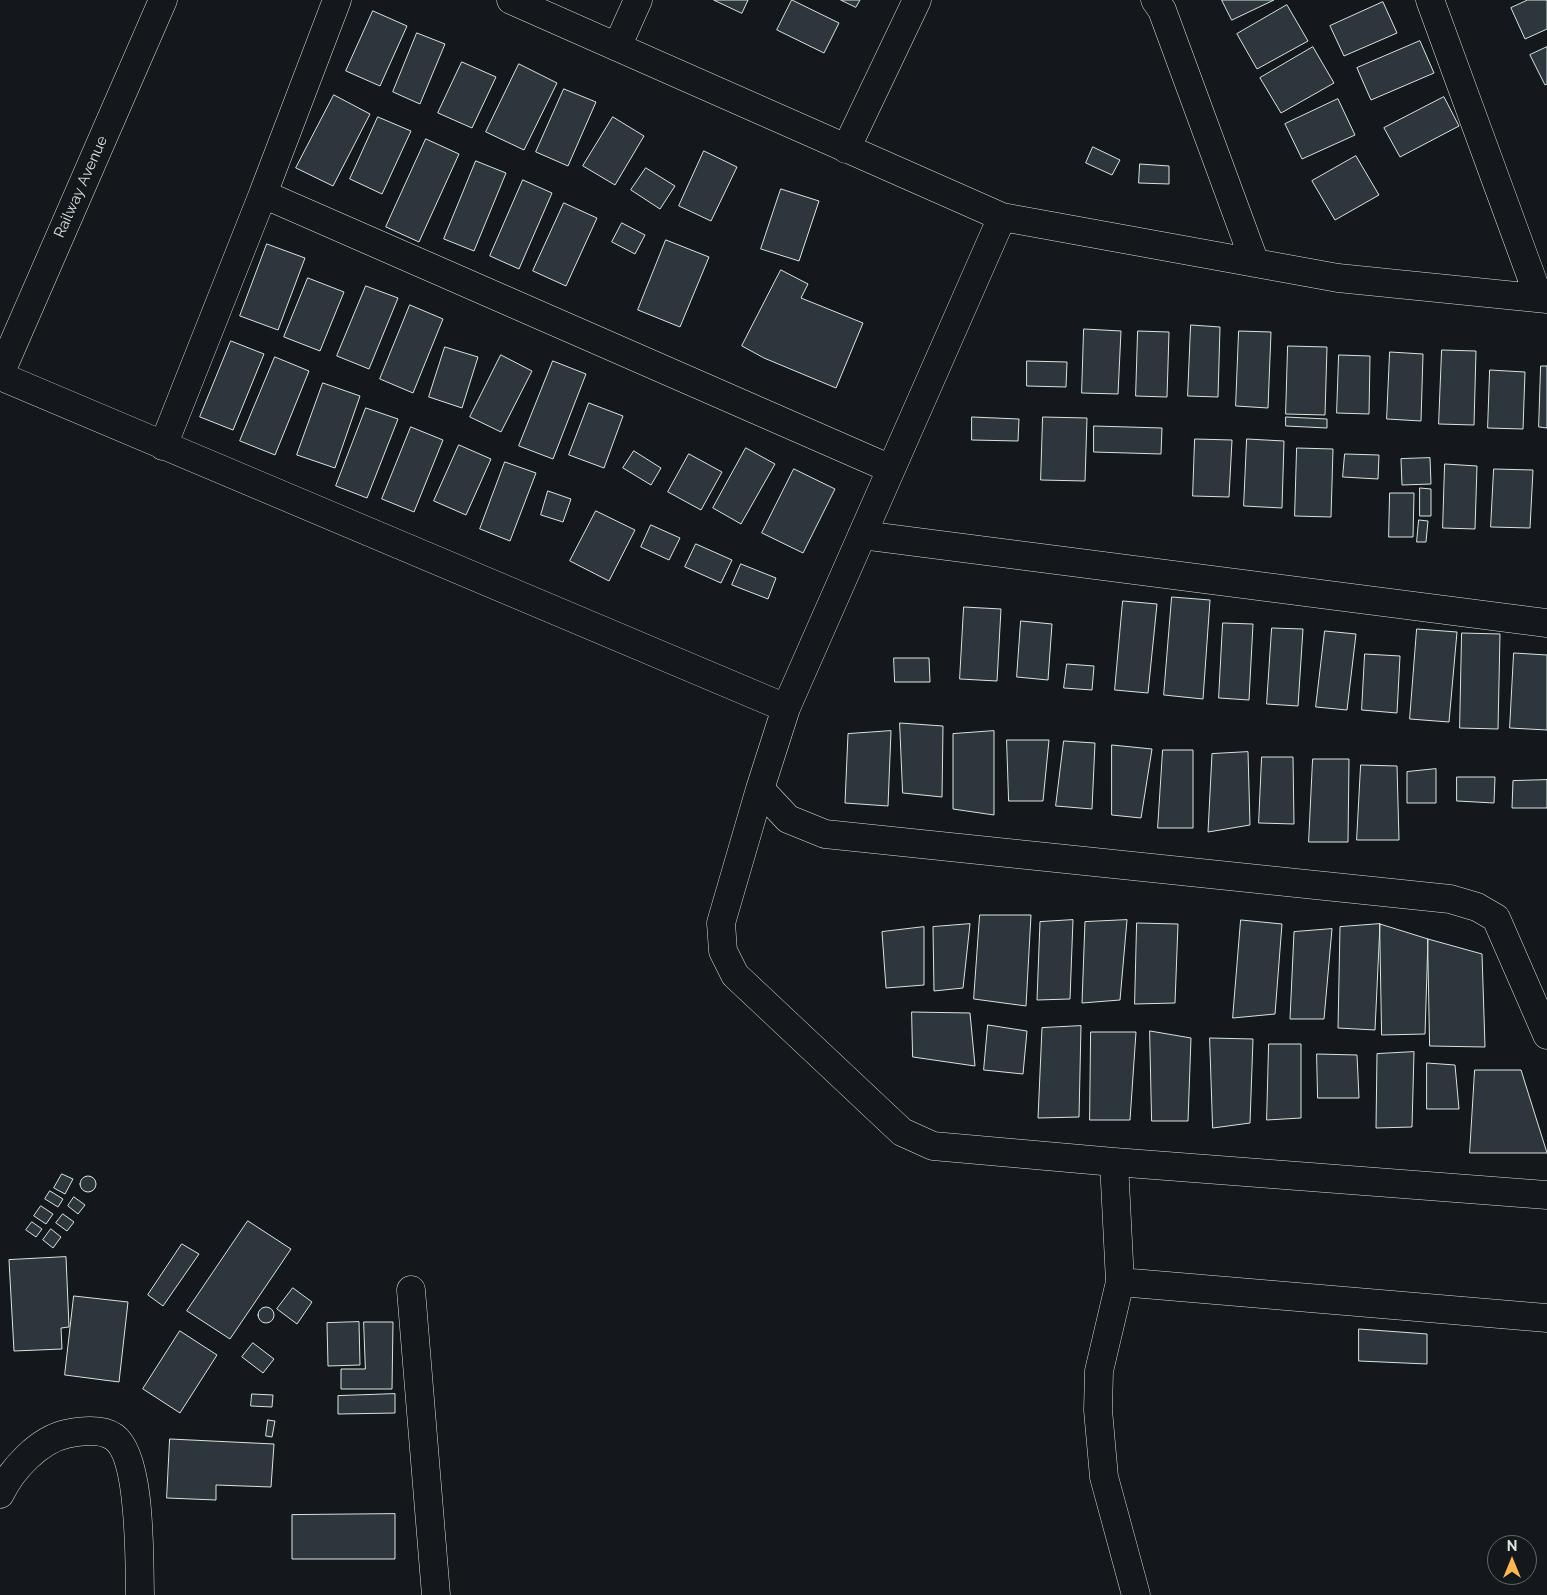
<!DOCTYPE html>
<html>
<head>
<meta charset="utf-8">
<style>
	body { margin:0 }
	#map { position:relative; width:1547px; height:1595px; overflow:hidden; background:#14181c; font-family:Raleway,sans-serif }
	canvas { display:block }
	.north { position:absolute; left:1487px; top:1535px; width:50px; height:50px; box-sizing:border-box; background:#14181c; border:1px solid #626a69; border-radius:50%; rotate:0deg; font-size:14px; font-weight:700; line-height:20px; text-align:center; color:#d8e6dc }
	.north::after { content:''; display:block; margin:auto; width:18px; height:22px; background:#ffb74d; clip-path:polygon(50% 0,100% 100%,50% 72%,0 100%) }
</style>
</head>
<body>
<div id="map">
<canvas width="1547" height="1595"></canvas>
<div class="north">N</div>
</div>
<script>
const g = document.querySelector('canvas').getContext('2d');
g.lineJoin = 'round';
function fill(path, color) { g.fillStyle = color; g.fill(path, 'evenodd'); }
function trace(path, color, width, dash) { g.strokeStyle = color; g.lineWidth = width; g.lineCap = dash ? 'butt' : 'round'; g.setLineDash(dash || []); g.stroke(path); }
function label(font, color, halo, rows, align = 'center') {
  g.font = font + ' Raleway,sans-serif'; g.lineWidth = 4; g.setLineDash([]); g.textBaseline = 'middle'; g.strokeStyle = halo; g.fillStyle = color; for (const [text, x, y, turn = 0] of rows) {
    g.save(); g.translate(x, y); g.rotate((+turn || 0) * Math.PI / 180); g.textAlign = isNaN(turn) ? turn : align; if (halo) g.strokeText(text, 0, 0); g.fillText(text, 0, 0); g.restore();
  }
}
const building = new Path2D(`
	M714,0H748L742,13Z
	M792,0L839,23L824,53L777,30Z
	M841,0H860L856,7Z
	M1222,0H1274L1232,20Z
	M1528,0H1547V29L1525,39L1511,8Z
	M1383,2L1397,33L1344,56L1330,26Z
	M1287,5L1308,41L1257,69L1237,34Z
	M373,11L407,26L380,86L346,71Z
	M417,33L445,44L420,104L393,92Z
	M1420,41L1434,73L1371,100L1357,68Z
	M1313,47L1334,83L1281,113L1260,78Z
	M1547,47V84L1545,85L1530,55Z
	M462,62L496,77L472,128L438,113Z
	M519,64L557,83L524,150L486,132Z
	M564,89L596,102L568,166L536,152Z
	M334,95L370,114L333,186L296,168Z
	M1444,97L1459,126L1400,157L1384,128Z
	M1338,99L1355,135L1302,159L1285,124Z
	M378,117L411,131L382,194L350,179Z
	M613,117L644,136L615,185L583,166Z
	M426,139L459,154L419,242L386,227Z
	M1093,147L1120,160L1112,175L1086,163Z
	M704,151L737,167L711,221L679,206Z
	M1356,156L1379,195L1335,220L1312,181Z
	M476,161L506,173L474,251L444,239Z
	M1140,164L1169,166V184L1139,183Z
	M646,168L675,186L660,209L631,190Z
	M523,180L552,193L519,269L490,256Z
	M781,189L819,201L799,261L761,249Z
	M564,203L597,218L566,286L533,271Z
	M622,223L645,235L635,254L612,242Z
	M666,240L709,257L680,327L638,310Z
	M267,244L305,258L278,330L240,316Z
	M781,270L808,284L801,298L863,323L836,388L764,358L742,346Z
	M308,278L344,292L320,351L284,337Z
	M366,286L398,298L369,369L337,356Z
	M410,305L443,319L413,393L380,379Z
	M1191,325L1220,327L1218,397L1188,396Z
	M1084,329L1121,331L1118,394L1082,393Z
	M1138,331L1169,332L1167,397L1136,396Z
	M1239,331L1271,332L1268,408L1236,406Z
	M231,341L264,354L233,430L200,417Z
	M1288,346L1327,347L1325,415L1286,414Z
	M445,347L478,357L462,408L429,397Z
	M1442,350L1476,351L1474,425L1439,424Z
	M1390,352L1423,354L1421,421L1387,419Z
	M501,355L532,371L501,432L470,417Z
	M1339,355L1370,356L1369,414L1337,413Z
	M275,357L309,371L275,455L240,441Z
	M553,361L586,374L553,459L519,446Z
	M1027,361L1067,362L1066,387L1027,386Z
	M1541,366H1547V428L1539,427Z
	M1490,370L1525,372L1523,429L1488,428Z
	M323,383L360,396L335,468L297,455Z
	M589,403L623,416L604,468L569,455Z
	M366,408L398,419L367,498L336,486Z
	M972,417L1019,419L1018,441L972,440Z
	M1043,417L1087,418L1085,481L1041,480Z
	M1286,417L1327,419V428L1286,426Z
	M1094,426L1162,428L1161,454L1094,452Z
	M411,427L443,440L414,512L382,499Z
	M1195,439L1232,440L1229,497L1193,496Z
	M1247,439L1284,441L1282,508L1244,506Z
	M459,445L491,459L466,515L434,501Z
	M746,448L775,464L741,524L713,508Z
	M1297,448L1333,449L1331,517L1295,516Z
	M634,451L661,468L651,485L623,468Z
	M689,454L722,472L701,510L668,492Z
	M1345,454L1379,455L1378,479L1343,477Z
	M1430,458L1431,484L1402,485L1401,459Z
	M505,462L536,473L510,541L480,529Z
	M1445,464L1477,466L1475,529L1443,528Z
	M794,469L835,489L803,553L762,533Z
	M1494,469L1533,470L1530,528L1491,527Z
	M1420,488L1431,489V516H1420Z
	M548,491L571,499L563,522L541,515Z
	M1390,493H1414L1413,537H1389Z
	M596,511L635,530L609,581L570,561Z
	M1419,520L1428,521L1426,542H1417Z
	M651,525L680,538L669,560L641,547Z
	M696,544L732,560L721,583L685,567Z
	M741,564L776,578L768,599L732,585Z
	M1172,597L1210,600L1203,699L1164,695Z
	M1123,601L1157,604L1148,693L1115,690Z
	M964,607L1001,609L997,681L960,679Z
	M1021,621L1052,624L1048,680L1017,677Z
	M1223,623L1253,624L1249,700L1219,698Z
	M1272,628L1303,629L1298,706L1267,704Z
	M1417,629L1457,632L1449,722L1410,719Z
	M1325,631L1356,634L1347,710L1316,707Z
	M1462,633L1500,634L1498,729L1460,728Z
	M1514,653L1547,655V730L1510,728Z
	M1365,654L1400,656L1397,713L1362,710Z
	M894,658H929L930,682H895Z
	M1067,664L1094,666L1092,690L1064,688Z
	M900,723L943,726L942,797L903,793Z
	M891,731L888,806L845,803L848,734Z
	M994,731V815L953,809V734Z
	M1007,740H1049L1043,801H1009Z
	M1064,741L1095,743L1092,809L1056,806Z
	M1112,745L1152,749L1141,818L1112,815Z
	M1163,750H1193V828H1158Z
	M1248,752L1250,825L1208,832L1212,754Z
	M1262,757H1293L1294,824L1259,823Z
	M1313,759H1349L1348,842H1309Z
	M1361,765L1397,766L1399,840H1357Z
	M1436,769V803H1407V772Z
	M1457,777H1495L1494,803L1457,801Z
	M1547,780V808H1512L1513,781Z
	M980,915H1031L1026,1006L974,999Z
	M1073,920L1070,999L1037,1000L1040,922Z
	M1127,920L1120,1000L1082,1003L1085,922Z
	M1241,920L1282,924L1275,1014L1233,1018Z
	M1137,923L1178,924L1175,1003L1135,1004Z
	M970,924L963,988L934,991L933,927Z
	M1380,924L1375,1030L1338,1028L1340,927Z
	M1380,924L1428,939L1425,1034L1382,1035Z
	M924,927V985L886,988L882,932Z
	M1332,929L1324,1019H1290L1294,932Z
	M1428,939L1482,954L1485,1047L1430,1046Z
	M912,1012L970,1013L975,1066L913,1057Z
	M988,1025L1027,1031L1023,1074L984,1070Z
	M1081,1026L1079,1117L1038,1118L1042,1028Z
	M1150,1031L1191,1038L1188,1121H1152Z
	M1091,1032H1136L1130,1120H1090Z
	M1210,1038L1253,1039L1250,1123L1213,1128Z
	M1269,1044H1301V1118L1267,1120Z
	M1414,1052L1412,1127L1376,1128L1377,1054Z
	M1317,1054L1357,1055L1359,1098H1318Z
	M1427,1063L1455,1065L1459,1109H1427Z
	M1475,1070H1521L1547,1153H1470Z
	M62,1174L73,1179L65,1194L54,1188Z
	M80 1184a8 8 0 1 1 16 0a8 8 0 1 1-16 0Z
	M50,1191L63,1199L58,1207L45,1199Z
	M74,1197L85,1205L78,1214L68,1206Z
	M41,1206L53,1214L46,1224L34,1216Z
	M63,1214L74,1222L67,1231L56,1223Z
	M248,1221L291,1249L230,1339L187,1311Z
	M32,1222L42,1229L36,1237L26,1230Z
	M51,1229L61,1237L53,1248L43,1240Z
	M182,1244L199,1254L163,1306L148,1295Z
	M66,1257L69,1327L61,1328L62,1349L14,1351L9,1260Z
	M293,1288L312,1302L297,1324L277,1309Z
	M74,1296L128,1302L119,1382L65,1375Z
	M258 1315a8 8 0 1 1 16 0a8 8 0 1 1-16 0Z
	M359,1322L360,1365L328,1366L327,1323Z
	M364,1322H393L392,1389H341V1369H365Z
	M1359,1329L1427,1334V1364L1359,1361Z
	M180,1331L217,1355L180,1413L143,1389Z
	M253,1343L274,1359L263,1373L242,1357Z
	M252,1394L273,1395L272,1407L251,1406Z
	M395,1394V1413L338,1414V1396Z
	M268,1420L275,1421L272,1437L266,1436Z
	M170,1439L274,1444L271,1487L216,1485V1500L167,1498Z
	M395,1514V1559H292V1515Z`);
fill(building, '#2c363c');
trace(building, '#d8e6dc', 1);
const minor = new Path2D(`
	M337,0L263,194L891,469
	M511,0L1002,217L1338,278L1547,299
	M1155,0L1162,10L1255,263
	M1430,0L1539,298
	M617,47L638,0
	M846,149L917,0
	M0,376L786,708L1002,217
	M163,446L263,194
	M862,535L1547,623
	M786,708L760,789L788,819L825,834L1450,899L1477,907L1496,918L1547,1035
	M760,789L721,923L723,951L735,975L902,1132L933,1146L1114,1162L1547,1195
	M1114,1162L1120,1282L1099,1371L1098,1410L1104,1477L1136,1595
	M1120,1282L1547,1318
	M411,1290L436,1595
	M0,1494C12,1469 39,1440 66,1434C80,1431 101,1428 114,1437C142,1457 139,1561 140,1595`);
const tertiary = new Path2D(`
	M0,374L163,0`);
trace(minor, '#d8e6dc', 29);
trace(tertiary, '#d8e6dc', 29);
trace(minor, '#14181c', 28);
trace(tertiary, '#14181c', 28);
label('15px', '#d8e6dc', '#14181c', [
	["Railway Avenue",81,187,-66]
]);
</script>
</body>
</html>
